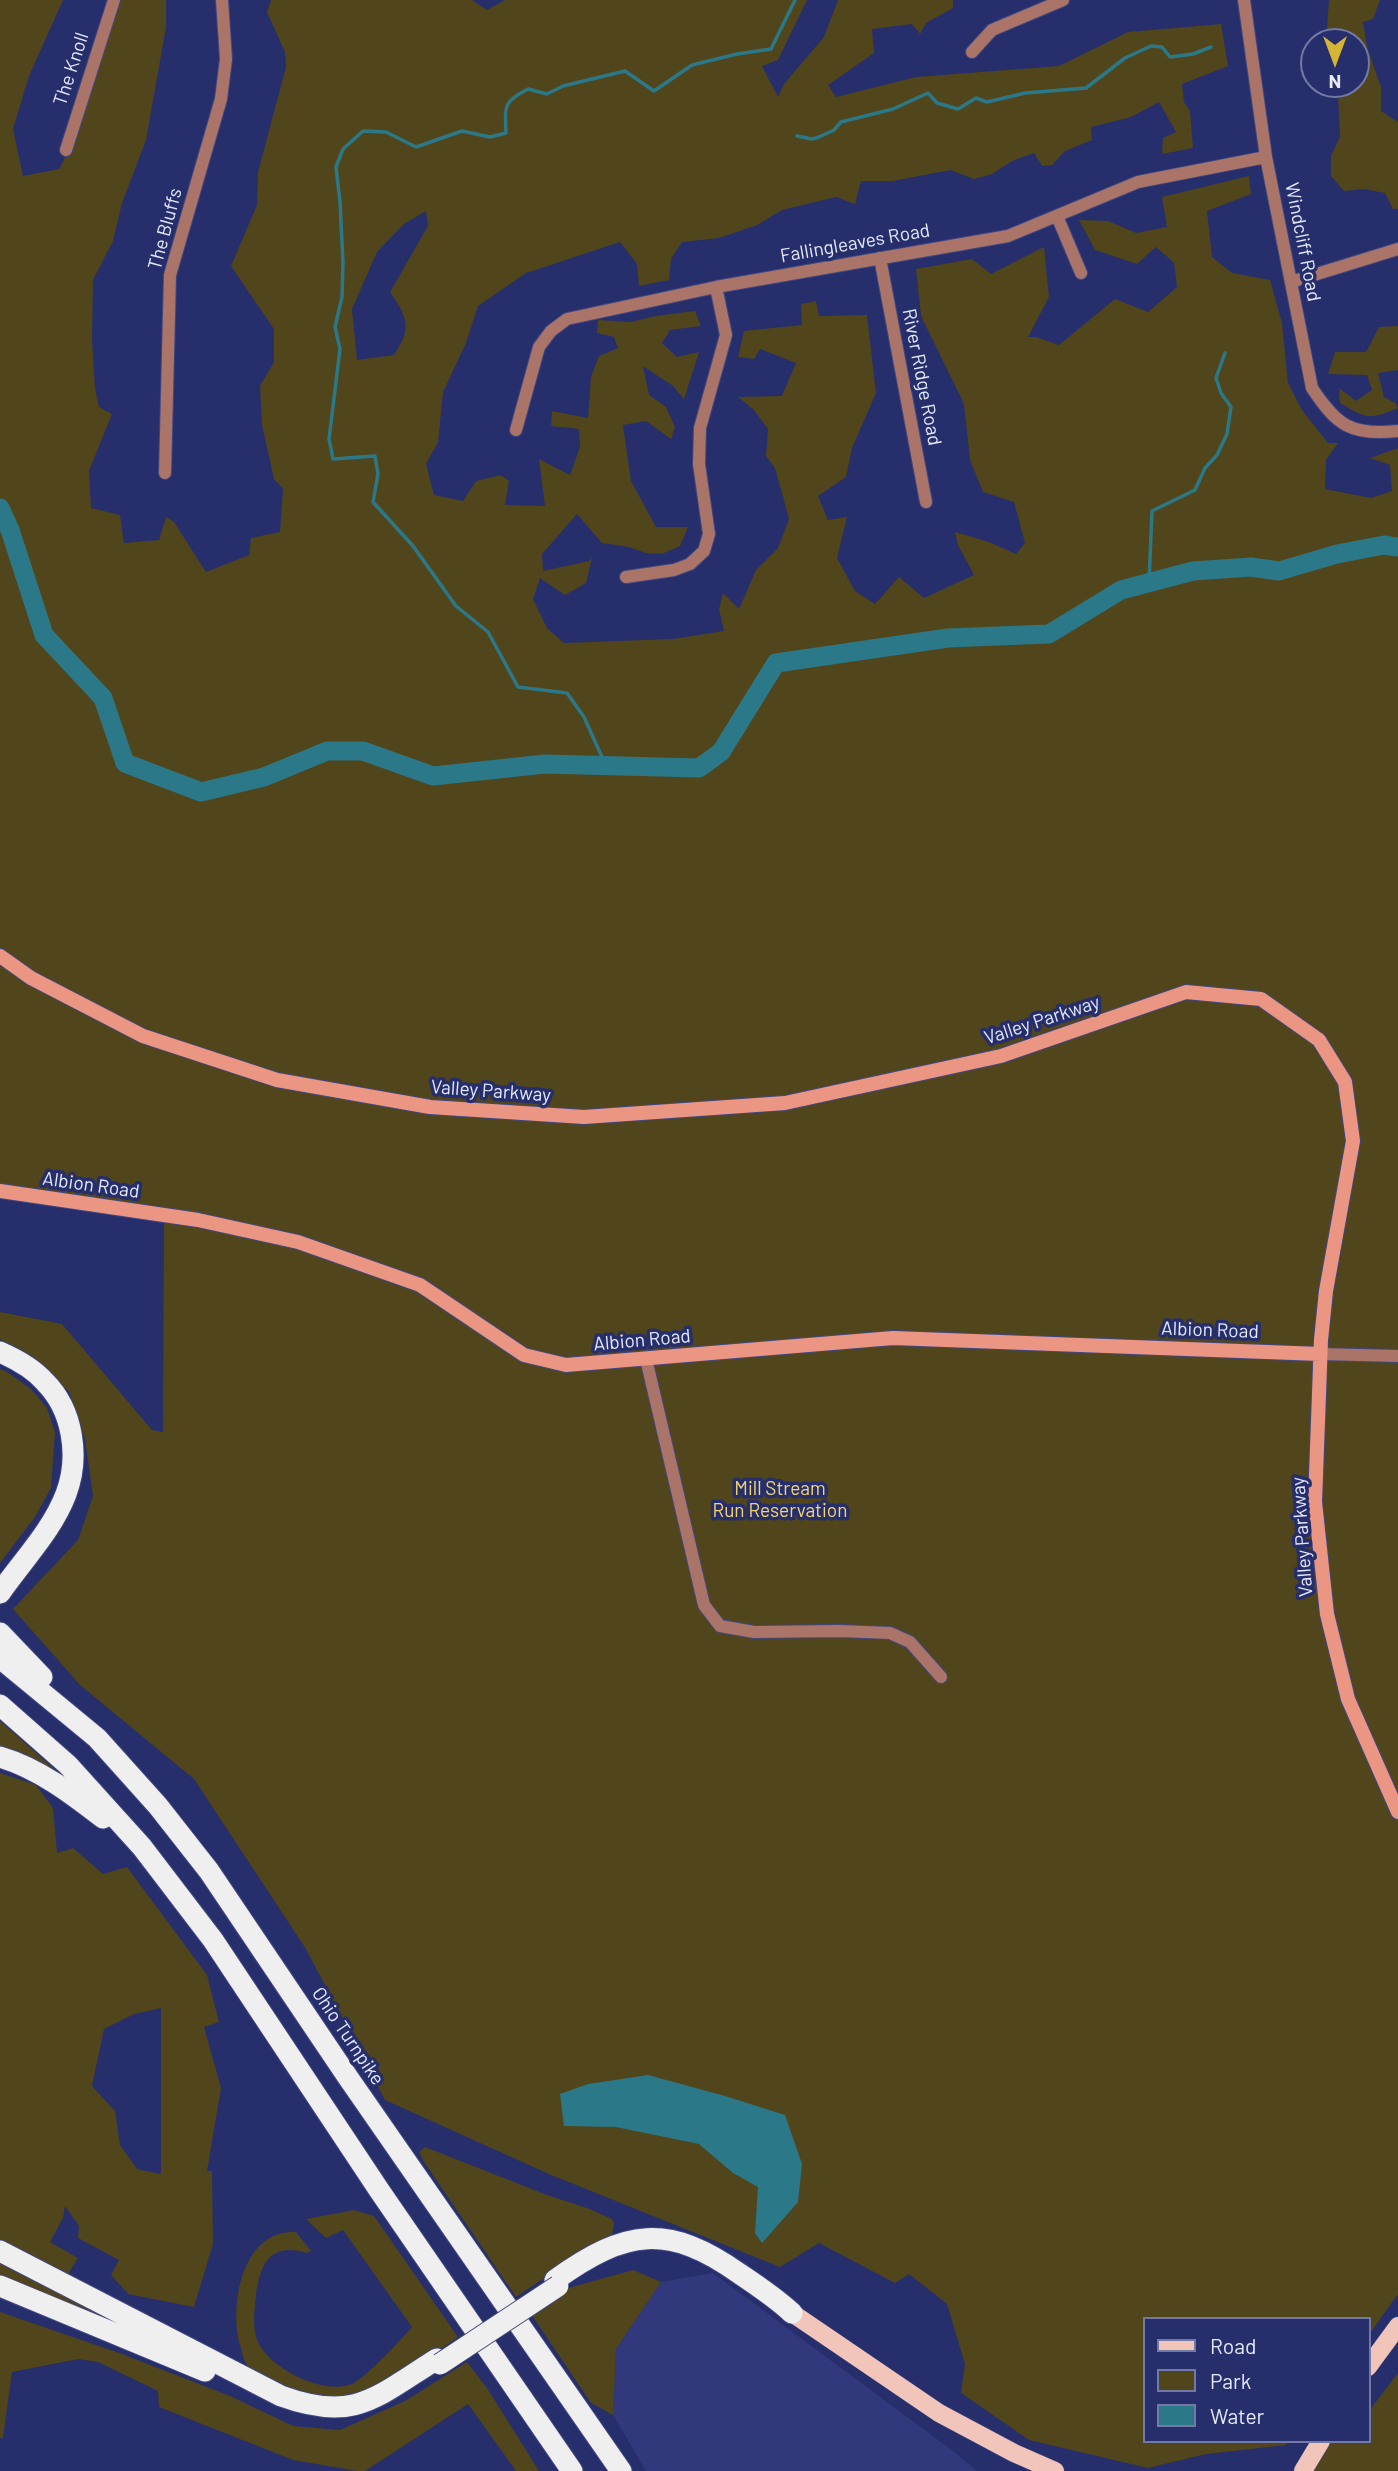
<!DOCTYPE html>
<html>
<head>
<meta charset="utf-8">
<style>
	body { margin:0 }
	#map { position:relative; width:1398px; height:2471px; overflow:hidden; background:#262e6c; font-family:Barlow,sans-serif }
	canvas { display:block }
	.legend { position:absolute; left:1143px; top:2317px; width:228px; height:126px; box-sizing:border-box; background:#262e6c; border:2px solid #7279a4; margin:0; padding:9px 12px; list-style:none; font-size:21px; color:#e5e9f9 }
	.legend li { display:flex; align-items:center; gap:14px; height:35px }
	.legend b { width:35px; border:2px solid #7279a4 }
	.north { position:absolute; left:1300px; top:28px; width:70px; height:70px; box-sizing:border-box; background:#262e6c; border:2px solid #7279a4; border-radius:50%; rotate:180deg; font-size:19px; font-weight:700; line-height:28px; text-align:center; color:#e5e9f9 }
	.north::after { content:''; display:block; margin:auto; width:24px; height:32px; background:#d6b534; clip-path:polygon(50% 0,100% 100%,50% 72%,0 100%) }
</style>
</head>
<body>
<div id="map">
<canvas width="1398" height="2471"></canvas>
<ul class="legend">
<li><b style="height:9px;background:#f2c5ba"></b>Road</li>
<li><b style="height:19px;background:#51451c"></b>Park</li>
<li><b style="height:19px;background:#2b7988"></b>Water</li>
</ul>
<div class="north">N</div>
</div>
<script>
const g = document.querySelector('canvas').getContext('2d');
g.lineJoin = 'round';
function fill(path, color) { g.fillStyle = color; g.fill(path, 'evenodd'); }
function trace(path, color, width, dash) { g.strokeStyle = color; g.lineWidth = width; g.lineCap = dash ? 'butt' : 'round'; g.setLineDash(dash || []); g.stroke(path); }
function label(font, color, halo, rows, align = 'center') {
  g.font = font + ' Barlow,sans-serif'; g.lineWidth = 7; g.setLineDash([]); g.textBaseline = 'middle'; g.strokeStyle = halo; g.fillStyle = color; for (const [text, x, y, turn = 0] of rows) {
    g.save(); g.translate(x, y); g.rotate((+turn || 0) * Math.PI / 180); g.textAlign = isNaN(turn) ? turn : align; if (halo) g.strokeText(text, 0, 0); g.fillText(text, 0, 0); g.restore();
  }
}
fill(new Path2D(`
	M713,2273L953,2451L977,2471H646L613,2415L616,2349L661,2282Z`), '#31397c');
fill(new Path2D(`
	M0,0H63L29,76L13,129L23,176L59,169L76,137L119,0H166V27L146,140L122,203L113,241L93,280L92,340L95,388L99,407L112,414L89,471L91,508L120,515L124,543L159,540L166,517L174,522L206,572L249,555L251,538L280,532L283,489L274,479L262,425L260,386L274,362V329L231,266L257,205L258,172L286,67L285,52L267,12L271,0H472L487,10L505,0H807L778,60L762,66L778,97L784,84L824,37L838,0H953V8L926,23L920,34L912,24L872,29L874,53L828,85L836,97L916,77L1059,66L1128,32L1221,24L1228,66L1182,84L1184,102L1190,111L1193,148L1162,154L1163,138L1176,132L1159,102L1131,117L1091,127L1092,140L1065,151L1052,165L1042,166L1034,153L1012,161L992,174L974,179L950,170L893,181H861L855,204L836,197L782,210L757,225L719,238L682,242L671,259L669,280L639,286L637,264L620,242L526,273L478,306L466,343L443,392L438,442L426,464L434,495L463,501L476,481L501,475L509,481L505,505L545,506L539,459L570,475L580,447L579,429L551,426L552,411L588,418L591,377L599,356L618,348L614,337L597,333L598,320L631,322L655,316L695,311L701,326L670,330L662,343L677,357L699,352L684,399L673,386L643,366L649,395L666,407L675,427L671,439L646,421L623,425L631,481L656,527H688L680,546L662,554L646,553L629,547L602,543L577,514L542,554L543,571L589,561L592,557L586,583L565,595L540,578L533,599L547,628L564,643L673,639L724,631L719,609L723,593L739,609L756,570L778,548L789,519L775,468L766,456L768,429L753,409L738,397L782,396L796,363L760,349L754,359L738,357L744,331L802,325L801,304L816,301L819,316L867,315L876,393L852,448L846,477L818,496L828,520L847,517L837,558L855,591L875,604L899,577L924,598L974,575L958,545L955,532L989,542L1016,554L1025,543L1014,502L983,492L970,460L964,404L921,316L916,269L972,259L991,274L1044,247L1049,297L1028,337H1036L1059,345L1115,299L1148,312L1177,287L1174,263L1156,247L1137,264L1095,250L1079,220L1108,221L1136,233L1167,227L1162,197L1249,176L1251,194L1207,211L1212,257L1232,273L1270,280L1282,323L1288,383L1302,410L1328,443H1338L1326,460L1325,489L1371,498L1392,491L1390,465L1370,458L1398,448V2294L1368,2336V2319H1144V2441H1289L1286,2445L1206,2454L1148,2468L1029,2440L961,2393L965,2364L947,2304L909,2274L895,2283L819,2243L780,2267L551,2175L385,2100L306,1949L194,1779L80,1685L13,1609L78,1540L93,1496L85,1439L69,1391L0,1339V1312L62,1324L152,1430L163,1432L164,1216L0,1193ZM426,211L428,226L390,292C408,318 412,328 394,355L357,360L352,309L377,252L404,224Z
	M1329,0H1380L1373,19L1363,22L1367,47L1381,87V111L1398,122V209H1393L1385,193L1364,189L1344,191L1331,176V156L1340,137L1338,95L1334,84H1356V42H1326Z
	M1398,326V370L1378,373L1384,397L1395,403L1398,408C1369,420 1367,419 1340,403L1339,388L1356,401L1372,390L1367,375L1328,374L1335,352H1366L1379,327Z
	M0,1369L7,1372L31,1389L47,1408L55,1432L51,1488L35,1517L0,1563Z
	M0,1721L71,1784L0,1747Z
	M0,1773L36,1785L53,1808L57,1853L73,1848L103,1874L127,1867L207,1975L219,2022L204,2027L221,2088L207,2171H212L213,2244L194,2307L128,2294L111,2275L119,2260L78,2238L79,2226L65,2206L63,2218L50,2242L78,2258L68,2274L0,2239ZM161,2008V2173L160,2174L137,2169L120,2145L115,2111L92,2086L104,2029L134,2014Z
	M425,2147L547,2195L587,2208L612,2219L614,2224L611,2239L568,2262L516,2297L424,2162L419,2152Z
	M354,2210L374,2216L458,2337L414,2368L335,2405C313,2397 259,2382 247,2365C243,2360 242,2351 240,2345C229,2305 242,2229 296,2232L311,2251L307,2253C265,2240 258,2271 255,2305C254,2316 253,2331 258,2342C270,2369 326,2397 354,2383C368,2375 401,2340 412,2327L343,2230L326,2238L306,2219Z
	M0,2258L162,2340L0,2280Z
	M633,2270L661,2282L616,2349L613,2415L591,2403L529,2311L561,2290Z
	M0,2312L122,2354L230,2396L293,2426L340,2430L405,2401L467,2362L487,2388L539,2471H516L468,2404L365,2471H357L293,2460L159,2407L158,2391L98,2362L78,2359L12,2372L3,2438H0Z
	M1398,2373V2471H1298L1328,2441H1368V2412Z`), '#51451c');
fill(new Path2D(`
	M648,2075L725,2096L785,2115L802,2164L798,2202L762,2243L755,2233L758,2187L733,2173L699,2144L616,2127L564,2126L560,2094L588,2084Z`), '#2b7988');
trace(new Path2D(`
	M797,136L812,139L819,137L834,130L841,122L893,109L928,93L937,103L958,109L976,98L987,102L1025,93L1086,88L1125,58L1151,46L1162,47L1170,57L1193,54L1211,47
	M1149,582L1152,511L1195,490L1205,468L1217,455L1227,434L1231,407L1221,393L1216,378L1225,353
	M606,766L584,717L567,693L518,687L488,632L456,606L413,546L373,502L378,474L375,456L333,459L329,439L340,349L335,327L342,297L343,263L340,202L336,167L343,149L363,131L386,132L416,147L462,131L490,137L506,133C505,105 503,102 528,89L547,94L563,86L625,71L654,91L692,65L737,54L771,49L795,0`), '#2b7988', 3.5);
trace(new Path2D(`
	M0,508L10,530L44,635L103,698L125,763L201,792L264,777L327,751H363L433,776L545,764L699,768L721,752L776,663L948,638L1049,634L1121,590L1193,571L1251,567L1279,571L1337,554L1384,545L1398,547`), '#2b7988', 19);
const street = new Path2D(`
	M1244,0L1266,157L1312,388C1337,426 1352,436 1398,431
	M972,52L992,30L1063,0
	M66,150L114,0
	M1057,216L1081,273
	M880,258L926,502
	M1291,282L1398,249
	M516,430L539,347L551,331L567,319L716,287L1008,236L1138,182L1266,157
	M165,473L170,275L221,99L226,59L222,0
	M626,577L674,570L690,564L704,551L709,534L699,464L700,428L726,335L716,287
	M1320,1354L1398,1356
	M646,1359L704,1605L720,1626L754,1632L840,1631L890,1633L910,1642L941,1677`);
const secondary = new Path2D(`
	M0,956L31,978L143,1036L277,1080L430,1107L584,1117L785,1103L1001,1056L1186,992L1261,999L1319,1040L1345,1082L1353,1141L1326,1291L1321,1340L1315,1502L1327,1614L1348,1699L1398,1812
	M0,1191L198,1220L298,1242L420,1285L524,1355L566,1365L893,1338L1320,1354`);
const primary = new Path2D(`
	M792,2313L939,2413L1014,2453L1055,2471
	M1368,2367L1398,2326
	M1303,2471L1321,2441`);
const highway = new Path2D(`
	M0,1352C16,1359 33,1368 45,1382C73,1410 80,1457 66,1494C52,1531 22,1561 0,1593
	M0,1633L42,1677
	M0,1658L97,1738L158,1806L209,1871L347,2076L621,2471
	M0,1705L68,1765L142,1847L213,1940L379,2190L572,2471
	M0,1757C38,1768 72,1794 103,1818
	M0,2251L281,2396C355,2423 376,2397 437,2359
	M555,2280C626,2229 668,2223 740,2274C758,2286 776,2298 792,2313
	M0,2286L205,2371`);
trace(street, '#414880', 14);
trace(secondary, '#414880', 16);
trace(primary, '#414880', 19);
trace(highway, '#414880', 23);
trace(street, '#aa7468', 12);
trace(secondary, '#eb9682', 14);
trace(primary, '#f2c5ba', 18);
trace(highway, '#efefef', 21);
const highwayBridge = new Path2D(`
	M440,2364L558,2286`);
trace(highwayBridge, '#414880', 23, []);
trace(highwayBridge, '#efefef', 21);
label('19px', '#e5e9f9', '#262e6c', [
	["The Knoll",71,69,-72],
	["The Bluffs",165,229,-75],
	["Windcliff Road",1303,242,79],
	["Fallingleaves Road",855,243,-10],
	["River Ridge Road",922,377,79],
	["Valley Parkway",1042,1020,-18],
	["Valley Parkway",491,1091,4],
	["Albion Road",91,1185,8],
	["Albion Road",1210,1330,2],
	["Albion Road",642,1340,-5],
	["Valley Parkway",1302,1537,-94],
	["Ohio Turnpike",348,2036,56]
]);
label('19px', '#f4d66f', '#262e6c', [
	["Mill Stream",780,1489],
	["Run Reservation",780,1511]
]);
</script>
</body>
</html>
